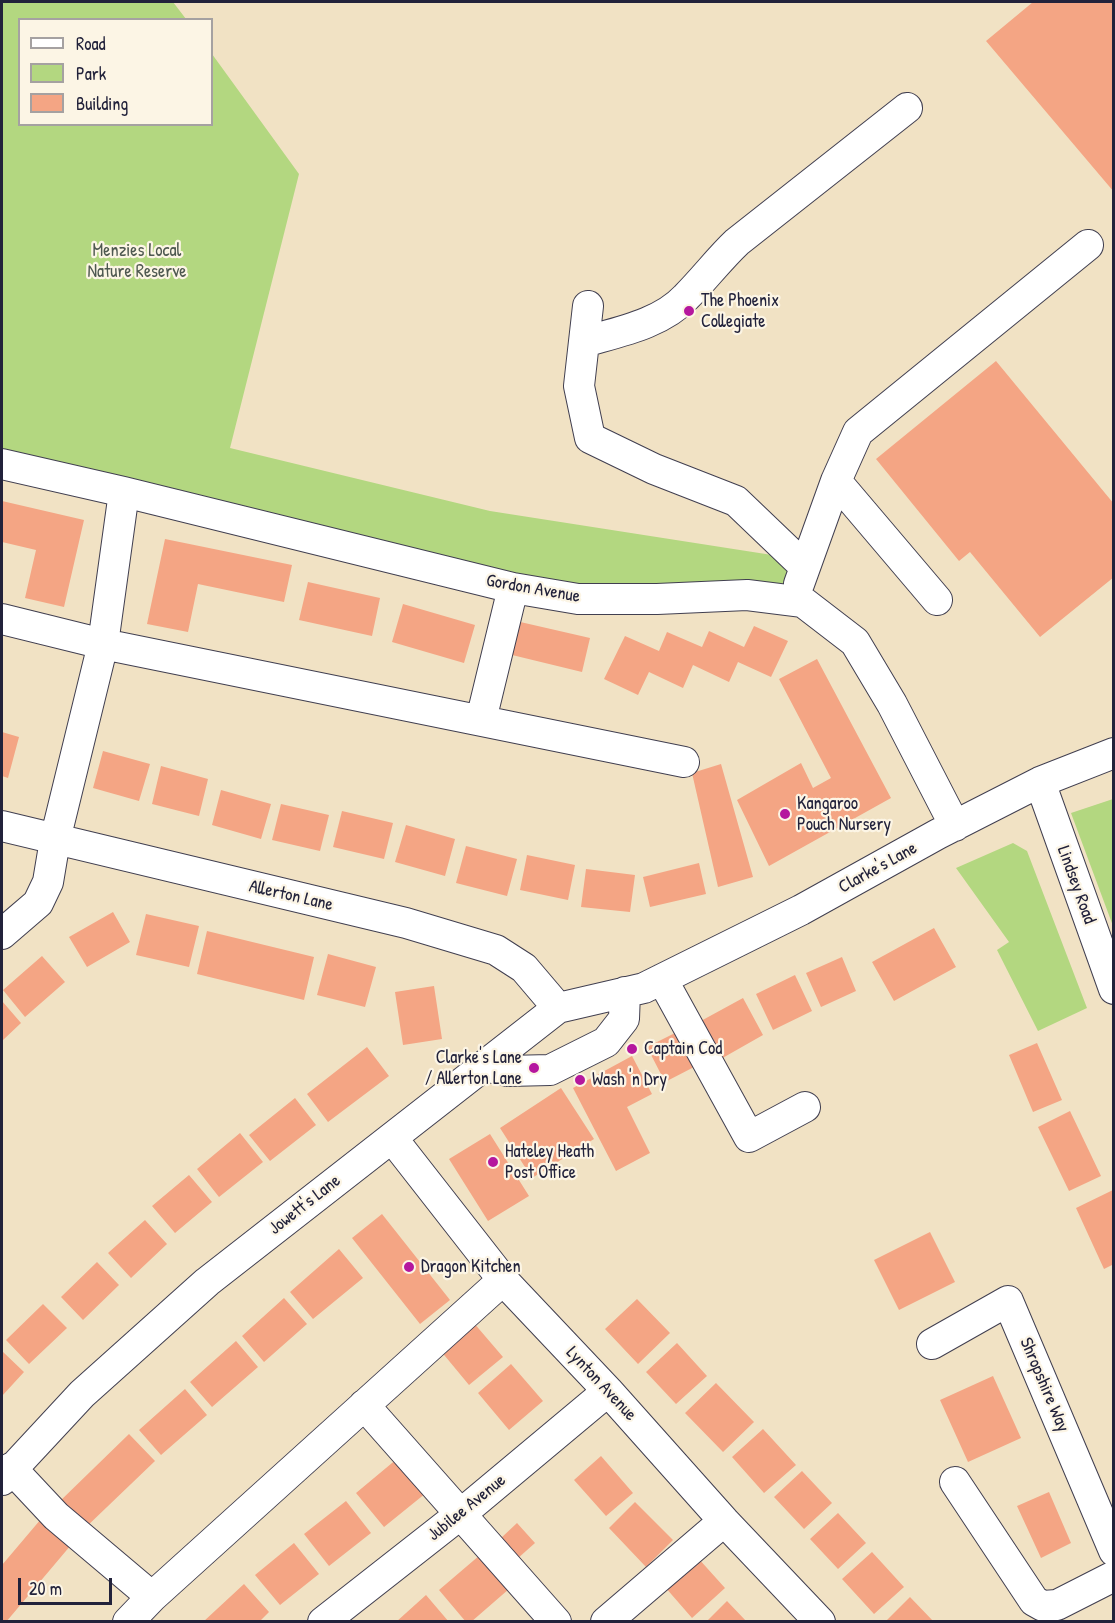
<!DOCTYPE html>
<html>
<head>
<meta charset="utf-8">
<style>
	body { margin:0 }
	#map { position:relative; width:1115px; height:1623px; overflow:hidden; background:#f1e2c4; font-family:"Patrick Hand",sans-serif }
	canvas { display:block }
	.frame { position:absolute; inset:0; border:3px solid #22223b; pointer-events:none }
	.legend { position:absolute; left:18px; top:18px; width:195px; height:108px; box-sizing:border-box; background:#fcf5e5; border:2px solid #a5a1a1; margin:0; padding:8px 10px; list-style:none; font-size:18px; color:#22223b }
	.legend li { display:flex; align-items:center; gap:12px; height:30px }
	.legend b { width:30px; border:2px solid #a5a1a1 }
	.scale { position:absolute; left:18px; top:1578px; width:94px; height:27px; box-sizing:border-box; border:3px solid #22223b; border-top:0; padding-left:8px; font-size:18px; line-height:21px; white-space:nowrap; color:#22223b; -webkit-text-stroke:4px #fcf5e5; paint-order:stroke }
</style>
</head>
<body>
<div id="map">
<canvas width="1115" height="1623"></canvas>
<div class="frame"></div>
<ul class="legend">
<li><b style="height:8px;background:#fff"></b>Road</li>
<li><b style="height:16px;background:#b3d780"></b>Park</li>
<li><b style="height:16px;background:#f4a584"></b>Building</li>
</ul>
<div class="scale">20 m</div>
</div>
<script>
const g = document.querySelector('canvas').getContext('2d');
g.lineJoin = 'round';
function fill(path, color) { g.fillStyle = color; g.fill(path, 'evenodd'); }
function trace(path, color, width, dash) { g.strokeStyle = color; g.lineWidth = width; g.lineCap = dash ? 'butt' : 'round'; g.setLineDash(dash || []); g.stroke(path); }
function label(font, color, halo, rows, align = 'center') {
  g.font = font + ' "Patrick Hand",sans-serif'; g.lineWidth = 4.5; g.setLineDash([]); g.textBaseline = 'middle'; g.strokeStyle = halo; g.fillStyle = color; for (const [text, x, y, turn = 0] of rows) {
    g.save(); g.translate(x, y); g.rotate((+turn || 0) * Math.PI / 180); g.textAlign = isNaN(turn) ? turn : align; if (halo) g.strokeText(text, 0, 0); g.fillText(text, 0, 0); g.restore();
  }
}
fill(new Path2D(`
	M2,2H173L186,19L20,20V124H212V54L299,174L230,448L490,511L772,555L805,567L793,601L578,599L2,464Z
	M1113,799H1114L1113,926L1071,813Z
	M1013,843L1027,851L1087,1008L1038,1031L997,950L1009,942L956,868Z`), '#b3d780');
fill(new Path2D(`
	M1033,2H1114V192L986,41Z
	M996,361L1114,504V577L1040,637L970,552L959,561L876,459Z
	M2,501L84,520L64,607L25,598L36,550L2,542Z
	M165,539L292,565L284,602L198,584L188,632L147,624Z
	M308,582L380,598L372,636L299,620Z
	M403,604L475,625L464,663L392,642Z
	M516,621L590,638L582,672L508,654Z
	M754,626L788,641L771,677L738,662L729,682L693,665L683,688L649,672L638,695L604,679L625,636L659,651L667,632L702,647L709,631L744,647Z
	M817,659L891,798L769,866L737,800L801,763L813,788L831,778L779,679Z
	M2,732L19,737L8,778L2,776Z
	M103,751L150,764L139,801L93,788Z
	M721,764L753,877L718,887L692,773Z
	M161,766L208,779L199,816L152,804Z
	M221,790L271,804L261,839L212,825Z
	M281,804L329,815L320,851L272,840Z
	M342,811L393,823L384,859L333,847Z
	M406,825L455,839L445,876L395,862Z
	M466,846L517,859L507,896L456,883Z
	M527,855L575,865L568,900L520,890Z
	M699,863L706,894L650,907L643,877Z
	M586,869L635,875L630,912L581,907Z
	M113,912L130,942L87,967L69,937Z
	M146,914L199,926L189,967L136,955Z
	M934,928L956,967L894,1001L872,962Z
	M207,931L314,957L304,1000L197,974Z
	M328,954L376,967L365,1007L317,995Z
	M42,956L65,982L25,1017L3,990Z
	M842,957L856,991L821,1007L806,973Z
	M795,975L812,1011L773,1030L756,994Z
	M434,986L442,1039L403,1045L395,992Z
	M743,998L763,1035L719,1060L699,1022Z
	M2,1001L21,1023L2,1041Z
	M679,1031L696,1066L665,1082L647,1047Z
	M1037,1043L1062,1100L1033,1112L1009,1055Z
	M367,1047L389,1076L328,1122L307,1094Z
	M632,1056L652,1094L627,1107L650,1153L616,1171L573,1088Z
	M561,1088L594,1139L532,1178L500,1128Z
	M295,1098L316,1125L270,1161L249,1135Z
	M1070,1111L1101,1176L1069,1191L1038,1127Z
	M240,1133L263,1162L219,1197L197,1169Z
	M490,1134L529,1196L488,1221L449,1159Z
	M189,1175L212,1202L175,1233L152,1206Z
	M1113,1190L1114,1264L1104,1269L1076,1208Z
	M382,1214L450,1300L420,1324L352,1238Z
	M145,1220L167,1244L131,1278L108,1253Z
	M930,1232L955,1282L899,1310L874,1260Z
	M339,1249L363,1278L313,1319L290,1292Z
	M97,1262L119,1285L83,1320L61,1297Z
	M284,1298L307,1324L264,1362L242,1336Z
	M637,1299L670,1333L638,1364L605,1329Z
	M43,1304L67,1328L29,1364L6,1340Z
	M473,1322L503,1357L469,1385L440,1350Z
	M236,1341L258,1367L212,1407L190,1382Z
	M677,1343L707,1376L676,1404L646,1372Z
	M2,1351L24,1372L2,1396Z
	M511,1364L543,1401L509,1430L478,1393Z
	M993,1376L1021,1438L968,1462L940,1400Z
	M716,1383L754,1422L723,1452L685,1413Z
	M185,1389L207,1415L161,1455L139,1430Z
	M763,1429L796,1465L764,1493L732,1457Z
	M129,1434L155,1461L83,1530L57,1504Z
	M601,1456L633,1493L606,1516L574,1480Z
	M398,1458L426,1493L384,1527L356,1493Z
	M802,1471L832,1503L804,1529L774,1497Z
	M1049,1492L1071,1543L1041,1558L1017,1506Z
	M346,1501L371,1533L329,1566L304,1534Z
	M635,1502L673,1540L646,1567L609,1528Z
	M838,1513L866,1543L838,1569L810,1539Z
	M41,1519L71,1545L6,1622H2V1565Z
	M517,1523L535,1543L517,1559L500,1539Z
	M294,1543L319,1574L280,1605L255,1575Z
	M872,1552L904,1587L874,1614L842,1579Z
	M480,1555L509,1589L471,1622H466L439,1590Z
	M698,1558L725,1588L692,1618L665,1587Z
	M244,1584L269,1612L259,1622H203Z
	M426,1595L449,1622H396Z
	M910,1597L934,1622H885Z
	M727,1601L747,1622H706Z`), '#f4a584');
const minor = new Path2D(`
	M588,306L579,386L590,438L654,469L736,501L805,567
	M584,342C618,332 661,324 686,297C704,279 719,259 737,242L907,108
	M2,464L124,492L513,588L578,599H657L747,595L803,602L855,642L892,704L955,826
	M836,481L858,432L1088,245
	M799,584L836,481L937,600
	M2,619L103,644L684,762
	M481,720L513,588
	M1040,782L1114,989
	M2,826L406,923L496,950L524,968L558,1008
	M2,934L38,903L48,882L55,840L103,644L124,492
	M662,979L749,1137L805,1107
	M484,1066L508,1071L550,1070L606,1042L624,1019L625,992
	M392,1138L503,1280L608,1391L724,1521L820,1622
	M932,1344L1008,1301L1114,1551
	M364,1405L556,1622
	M11,1468L56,1516L152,1597
	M2,1480L82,1394L207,1282L558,1008L644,988L801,910L938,834L1040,782L1114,753
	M955,1482L1034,1601L1043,1606L1057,1605L1114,1576
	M128,1622L152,1597L503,1280
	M323,1622L462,1513L608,1391
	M606,1622L724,1521`);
trace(minor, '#413f50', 32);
trace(minor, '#fff', 30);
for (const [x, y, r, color] of [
	[689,311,6,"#b5179e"],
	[785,814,6,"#b5179e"],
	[632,1049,6,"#b5179e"],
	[534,1068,6,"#b5179e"],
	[580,1080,6,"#b5179e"],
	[493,1162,6,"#b5179e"],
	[409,1267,6,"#b5179e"]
]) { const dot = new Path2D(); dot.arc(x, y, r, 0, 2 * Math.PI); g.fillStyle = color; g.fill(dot); trace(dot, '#fcf5e5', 2); }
label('18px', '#4e5850', '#fcf5e5', [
	["Menzies Local",137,251],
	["Nature Reserve",137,272]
]);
label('18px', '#22223b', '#fcf5e5', [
	["The Phoenix",701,301],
	["Collegiate",701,322],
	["Kangaroo",797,804],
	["Pouch Nursery",797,825],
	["Captain Cod",644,1049],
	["Clarke's Lane",522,1058,"right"],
	["/ Allerton Lane",522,1079,"right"],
	["Wash 'n Dry",592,1080],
	["Hateley Heath",505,1152],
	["Post Office",505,1173],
	["Dragon Kitchen",421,1267]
], 'left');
label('18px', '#22223b', '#fcf5e5', [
	["Gordon Avenue",533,589,10],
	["Clarke's Lane",878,868,-29],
	["Lindsey Road",1076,885,70],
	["Allerton Lane",291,896,13],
	["Jowett's Lane",305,1205,-38],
	["Lynton Avenue",601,1384,47],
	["Shropshire Way",1044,1385,67],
	["Jubilee Avenue",467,1508,-39]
]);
</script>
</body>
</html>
